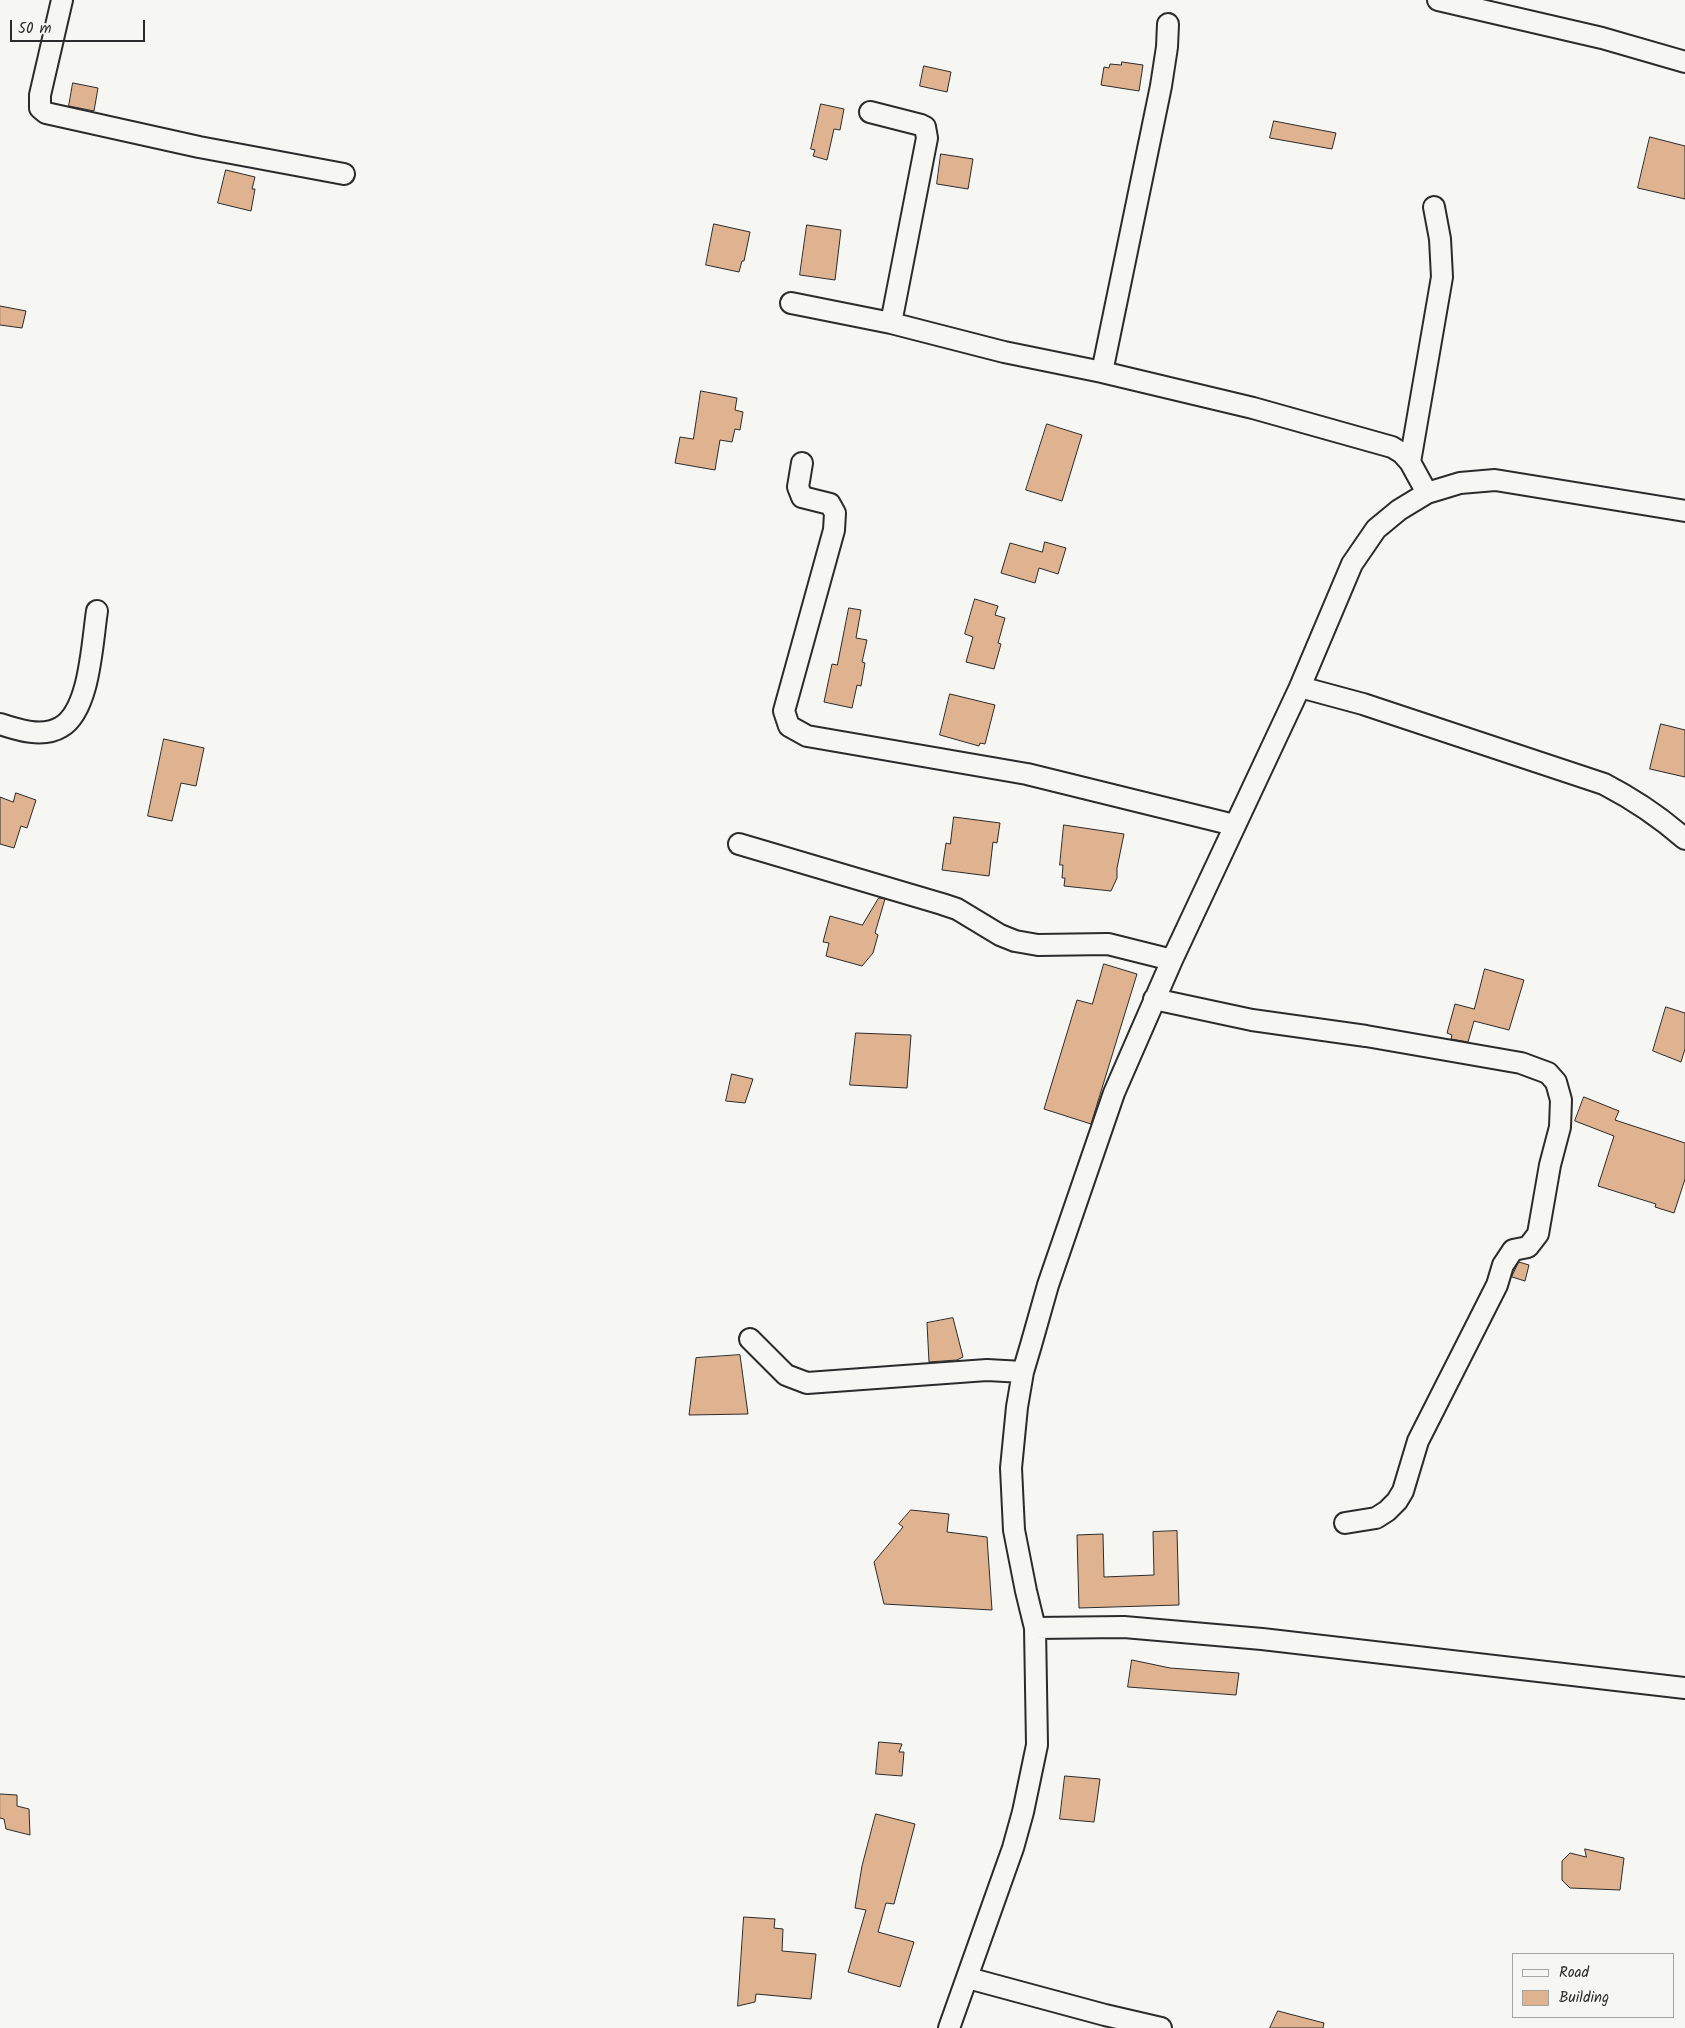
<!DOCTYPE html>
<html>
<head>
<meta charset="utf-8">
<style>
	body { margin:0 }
	#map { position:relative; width:1685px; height:2028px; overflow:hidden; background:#f6f6f2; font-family:Kalam,sans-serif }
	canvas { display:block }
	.legend { position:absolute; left:1512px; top:1953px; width:162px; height:65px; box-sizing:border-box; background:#f6f6f2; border:1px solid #a5a5a2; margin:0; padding:6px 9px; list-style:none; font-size:15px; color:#2b2b2b }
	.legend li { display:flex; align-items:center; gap:10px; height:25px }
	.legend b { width:25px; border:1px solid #a5a5a2 }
	.scale { position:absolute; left:10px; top:20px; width:135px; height:22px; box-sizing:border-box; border:2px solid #2b2b2b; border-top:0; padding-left:6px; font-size:15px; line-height:18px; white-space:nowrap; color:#2b2b2b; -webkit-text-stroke:4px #f6f6f2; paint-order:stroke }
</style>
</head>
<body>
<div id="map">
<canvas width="1685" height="2028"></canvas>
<ul class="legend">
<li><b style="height:6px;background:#f6f6f2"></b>Road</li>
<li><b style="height:14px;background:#dfb38f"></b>Building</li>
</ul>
<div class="scale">50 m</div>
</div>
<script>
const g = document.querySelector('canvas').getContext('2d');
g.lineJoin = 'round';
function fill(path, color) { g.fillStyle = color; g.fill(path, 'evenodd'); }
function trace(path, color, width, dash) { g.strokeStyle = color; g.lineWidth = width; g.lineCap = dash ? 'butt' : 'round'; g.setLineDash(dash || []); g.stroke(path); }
const building = new Path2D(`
	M1122,62L1143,65L1139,91L1101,85L1104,67L1109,68L1110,64L1121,65Z
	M924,66L951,72L947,92L920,86Z
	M73,83L98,88L94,111L69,106Z
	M821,104L844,109L840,130L834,129L827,160L813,156L815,150L811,149Z
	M1274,121L1336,133L1332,149L1270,138Z
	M1650,137L1685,146V199L1638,188Z
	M941,154L973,159L968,189L937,184Z
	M226,170L255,177L252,189H255L251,211L218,203Z
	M714,224L750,232L744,261H742L739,272L706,265Z
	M807,225L841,230L835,280L800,275Z
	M0,306L26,311L22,328L0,325Z
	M701,391L737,398L735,410L743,412L740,430L735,429L732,442L720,440L715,470L675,463L680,437L693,439Z
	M1047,424L1082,435L1062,501L1026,490Z
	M1045,542L1066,548L1058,574L1039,568L1035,583L1001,573L1010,543L1042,552Z
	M975,599L998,606L995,615L1005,618L998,643L1001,644L994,669L966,662L973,637L965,634Z
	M849,608L861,610L856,638L867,640L862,662L865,663L861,686L857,685L852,708L824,702L832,664L837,665Z
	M950,694L995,705L985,744L980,743L979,746L940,735Z
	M1661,724L1685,730V777L1650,769Z
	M164,739L204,748L196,786L181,783L172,821L148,816Z
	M16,793L36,800L27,828L21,826L14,848L0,844V797L13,802Z
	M954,817L1000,823L997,843L993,842L989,876L942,870L946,843L950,844Z
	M1064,825L1124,834L1117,868V878L1111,891L1064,886L1065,878H1062L1063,865H1060Z
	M879,898L885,899L875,933L878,935L873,953L862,966L826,956L829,943L823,942L830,916L862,925Z
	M1104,964L1137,974L1091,1124L1044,1109L1077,1000L1092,1004Z
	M1485,969L1524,980L1509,1030L1474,1021L1468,1042L1451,1039L1452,1035L1447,1033L1455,1004L1474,1009Z
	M1666,1007L1685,1013V1049L1681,1062L1653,1051Z
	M856,1033L911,1035L907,1088L850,1085Z
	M732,1074L753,1079L745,1103L726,1101Z
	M1584,1097L1619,1111L1615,1120L1685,1143V1179L1674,1213L1655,1207L1656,1204L1598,1186L1614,1136L1575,1121Z
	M1519,1262L1529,1265L1525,1281L1512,1277Z
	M953,1318L963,1357L957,1360L929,1362L927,1323Z
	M740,1355L748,1414L689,1415L696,1358Z
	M911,1510L949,1514L947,1532L987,1537L992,1610L884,1604L874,1562L903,1527L899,1524Z
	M1177,1531L1179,1605L1079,1608L1077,1535L1103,1534L1104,1577L1154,1575L1153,1532Z
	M1132,1660L1170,1668L1239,1673L1236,1695L1128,1687Z
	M879,1742L902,1744L899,1752H904L902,1776L876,1774Z
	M1065,1776L1100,1779L1094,1822L1060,1819Z
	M0,1794L17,1795V1806L29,1809L30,1835L6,1829L4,1819L0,1818Z
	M876,1814L915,1824L894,1904L886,1903L878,1932L914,1942L900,1987L848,1972L866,1910L855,1908L862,1866Z
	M1585,1849L1624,1858L1620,1890L1570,1888L1562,1880V1861L1570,1853L1586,1857Z
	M744,1917L775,1919L774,1928L783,1929L782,1951L816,1954L811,1999L756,1994L755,2002L738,2006Z
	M1278,2011L1324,2023L1323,2028H1270Z`);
fill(building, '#dfb38f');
trace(building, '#2b2b2b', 1);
const minor = new Path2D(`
	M62,0L40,95V108L46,113L199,147L344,174
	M1438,0L1602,38L1685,62
	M870,112L921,125L925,127L927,138L891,323
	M791,303L891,323L1004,352L1102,372L1253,408L1367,440L1392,447L1402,453L1410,462L1427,493
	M1102,372L1161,86L1167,47L1168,24
	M1410,462L1442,277L1440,239L1434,207
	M802,463L798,487L802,497L830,504L835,513L834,530L784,711L789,726L807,736L1027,774L1234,825
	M1300,687L1363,704L1604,784C1633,799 1660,817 1685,839
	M0,724C18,730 43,738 61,727C90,710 92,643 97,611
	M739,844L942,904L957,909L1000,935L1015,941L1038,945L1108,944L1172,960
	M1154,999L1252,1020L1366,1036L1521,1063L1548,1073L1556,1082L1561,1100L1560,1127L1550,1165L1538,1234L1528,1247L1513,1250L1503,1265L1497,1285L1418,1441L1403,1491L1397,1501L1387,1511L1376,1518L1345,1523
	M750,1339L786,1375L807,1383L987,1370L1023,1372
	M1035,1628L1124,1627L1262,1639L1685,1688
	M968,1978L1105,2015L1161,2028
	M949,2028L1013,1848L1023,1812L1037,1745L1035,1628L1026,1591L1014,1530L1011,1468L1017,1407L1023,1372L1031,1345L1048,1285L1114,1093L1172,960L1300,687L1352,564L1376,529L1399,510L1427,493L1460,483L1495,480L1685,511`);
trace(minor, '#2b2b2b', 24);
trace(minor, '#f6f6f2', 20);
</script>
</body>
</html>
